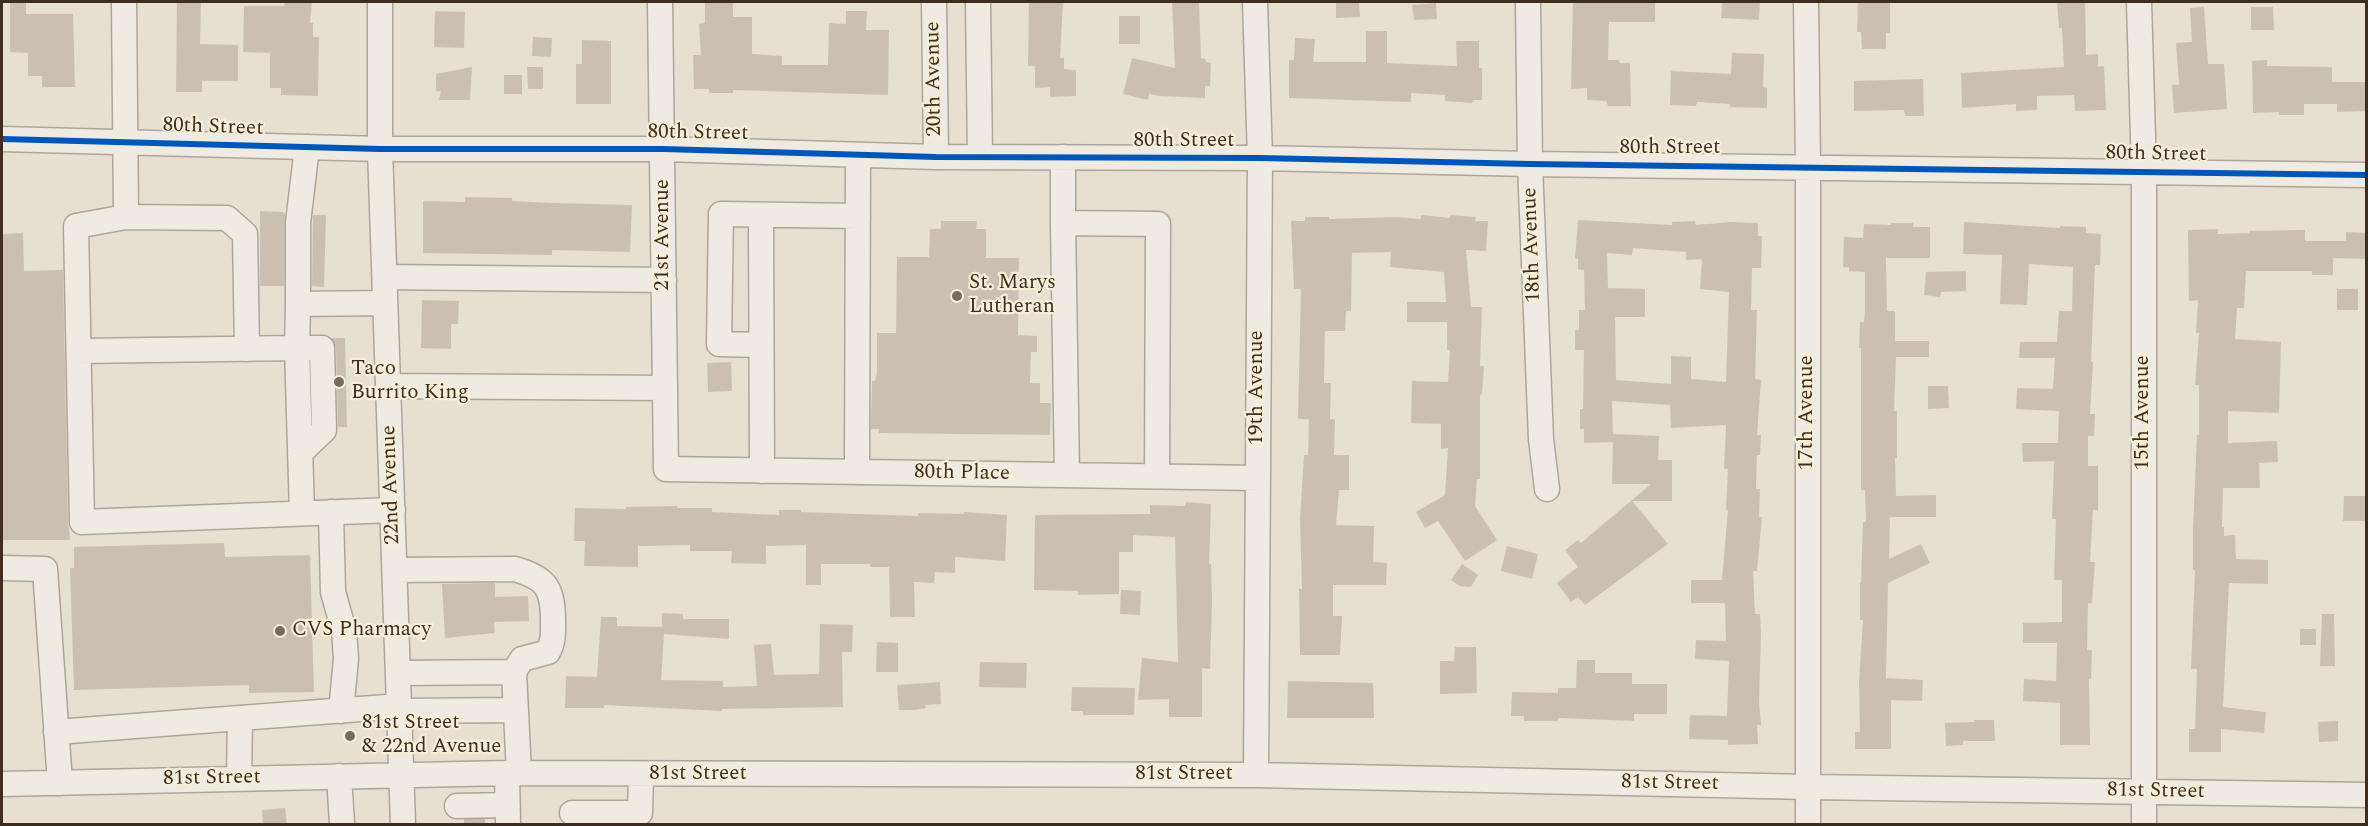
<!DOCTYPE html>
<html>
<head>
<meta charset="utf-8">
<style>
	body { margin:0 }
	#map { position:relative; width:2368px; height:826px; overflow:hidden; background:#e7e0d1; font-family:Spectral,serif }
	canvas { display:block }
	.frame { position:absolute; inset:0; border:3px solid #3d2e20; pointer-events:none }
</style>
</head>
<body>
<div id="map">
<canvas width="2368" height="826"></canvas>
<div class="frame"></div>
</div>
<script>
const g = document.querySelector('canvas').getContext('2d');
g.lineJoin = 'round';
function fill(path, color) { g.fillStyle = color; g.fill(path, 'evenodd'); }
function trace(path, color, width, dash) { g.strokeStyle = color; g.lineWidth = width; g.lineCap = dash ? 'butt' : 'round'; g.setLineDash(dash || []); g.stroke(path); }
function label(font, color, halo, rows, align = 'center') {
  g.font = font + ' Spectral,serif'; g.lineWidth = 4.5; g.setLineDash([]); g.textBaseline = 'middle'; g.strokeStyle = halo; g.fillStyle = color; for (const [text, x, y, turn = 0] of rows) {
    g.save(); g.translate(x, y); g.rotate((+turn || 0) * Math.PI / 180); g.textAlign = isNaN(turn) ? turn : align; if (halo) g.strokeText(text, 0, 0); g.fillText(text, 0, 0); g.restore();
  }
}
fill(new Path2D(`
	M10,2H26V14H73L75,87H42V76H28V53L10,52Z
	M177,2H201L200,44L238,45V81H202V92H176Z
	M285,2H312L310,23H313V37H319L318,96L281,95V88H270V53L243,52L244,6H284Z
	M705,2H733V17H752V54L782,56V65H828L829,23L846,24V11H867L866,30H889L888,95L733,90V93H709V89H694L693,55H701L699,24L705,23Z
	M1029,2H1063L1060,58H1064V69L1076,70V96L1050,97V87L1035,88V66H1028Z
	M1172,2H1199L1201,58L1206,59V62L1211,63L1210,86H1205V98L1160,96L1149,94L1148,100L1123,94L1132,58L1175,68Z
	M1336,2H1359L1360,17L1336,18Z
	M1573,2H1655V22H1609L1608,60H1619L1620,63H1630L1631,106H1608L1606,101L1587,100V88L1571,89Z
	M1722,2H1760L1759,20L1721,18Z
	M1858,2H1890V33H1886V49H1862L1861,32H1857Z
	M2057,2H2085L2086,55L2098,54V67L2104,66L2106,110L2075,111L2074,95L2037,96V110L2016,111V104L1962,108L1961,73L2064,67L2062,28H2059Z
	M1436,3L1437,19L1414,20L1412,5Z
	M2204,7L2208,64H2224L2227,109L2174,113L2172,85H2179L2176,43L2192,42L2190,8Z
	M2251,7H2273L2274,30H2251Z
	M435,11L465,12L464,48L434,47Z
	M1119,16H1140V44H1119Z
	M1366,31H1387V63L1457,66L1456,41H1479V68H1482V100H1473L1472,103L1445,101V95L1411,93V102L1289,98V60H1294L1295,38L1315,39L1313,62H1366Z
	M533,37L552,38L551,57L532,56Z
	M582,40L611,41V104H576V64H582Z
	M1732,53L1764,54L1763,87L1767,88V108L1730,107V104L1697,102L1696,106L1670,105L1671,71L1731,74Z
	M2267,60V66L2332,67V82H2367V111L2337,112V104H2304V115H2279V112L2253,113L2252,61Z
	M472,67L470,100H439L441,91H436V74Z
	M527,67H543V89H528Z
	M504,75H522V94H504Z
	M1923,79L1924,116H1905L1904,110L1854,111V81Z
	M465,197L512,198V201L553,203L632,205L630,252L552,250V255L423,253V201L465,202Z
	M260,211L283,212L285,214L284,286H260Z
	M313,215H326L324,287L312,286Z
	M1421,215L1450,218V215L1476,217L1475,221H1488L1486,251L1466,250L1471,307H1482L1480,366H1484L1482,395L1480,394V479H1477L1475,506L1497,540L1465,561L1438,521L1425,528L1416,512L1445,495L1448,448L1441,449V424L1411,423L1412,381L1448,382L1450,350H1447V322H1407V302H1446L1444,272L1390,267L1391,252L1352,253L1351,311H1346L1345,331H1325L1324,383H1331L1330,419H1335L1334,455H1349V490H1339L1336,525L1374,526L1373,562L1387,563L1386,585H1333V616H1342L1340,655H1300L1299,589H1302L1300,519L1304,455H1308L1309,419H1298L1301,289H1294L1291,221H1305V217H1329V219L1396,217L1421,219Z
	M1578,220L1672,225V222L1695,221L1696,225L1731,222L1758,223V236H1762L1761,268H1752L1751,310H1757L1755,379L1761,380L1757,435H1761L1760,455H1757L1756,489H1760L1759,517H1762L1757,571H1753L1755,614H1760L1761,633L1759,702L1761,725H1757L1758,744L1728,745V740L1689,739L1690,715L1727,716L1729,661L1695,659L1696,640L1726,641L1725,603H1691V580H1722L1728,510H1726L1728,469H1724L1726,425L1671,428L1670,405L1612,401L1613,434L1659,436L1658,460H1672V501H1632L1668,544L1585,605L1578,597L1571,602L1557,583L1578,567L1565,550L1578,540L1581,543L1651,484H1612L1613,442L1584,443V429H1580V409H1583L1584,350H1575V330H1579V310H1585L1584,270L1578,269V259L1575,258ZM1633,248L1686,252V260L1702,259L1700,289L1729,292L1726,382L1691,379V357L1671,356V384L1616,380L1615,317H1645V289L1608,288L1607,253L1632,255Z
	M941,221H977L976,229H986V258H1019L1018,335L1037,336V352H1031L1030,383H1040V403H1051L1050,435L879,433V429H871L872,381H875L877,373V333H896L897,257H929L930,229H941Z
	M1964,222L2060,228V226L2086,227V233L2101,234L2100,265H2095L2091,362H2093L2090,414H2095L2094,436H2088V466H2098V510H2093L2090,562H2095L2092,603H2088L2087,650H2092L2091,679H2089L2090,745H2060V703L2023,701L2024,679L2056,681L2057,643H2023V623L2062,622V580H2054L2056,519H2052L2054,461L2023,462L2022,443H2058L2059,411L2016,409L2017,388L2053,389L2055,358H2019L2020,342H2057L2059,311H2072L2073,267L2029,264L2027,305L2000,304L2002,255L1963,254Z
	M1891,223H1913V227H1930V258H1886L1887,311H1895V341H1929V357H1896L1894,411H1897V458H1895L1896,496L1936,495V517H1890L1889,559L1921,544L1930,563L1888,583L1886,678L1923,680L1922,701L1891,700V749H1855V732H1860L1859,682L1863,620H1860V583H1861L1863,522H1866L1865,490H1861V348H1859L1860,322H1864L1865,310V272L1849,271V267H1843L1844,237L1863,238L1864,224L1891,225Z
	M2218,229V234L2249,233V231L2305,230V241H2346V232L2367,233V259L2333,258V275H2312V271H2246L2244,308H2237L2235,339L2281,342L2279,413L2228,411V443L2277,441L2278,462L2259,463L2260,488H2223L2222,527H2224V536L2235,535L2236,559L2268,560V584L2229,583L2223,707L2266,712L2264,733L2221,729V752H2189V729H2195L2197,669H2191L2195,570H2193V528L2197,435H2199V385H2195L2199,333H2196L2198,300L2189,301L2188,230Z
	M23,233L24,271L63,270L68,522L70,540H2V234Z
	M1966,271V291L1941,292L1940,297L1924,295L1926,272Z
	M2337,289H2358V310H2337Z
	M422,300L459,301L458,324H451V349L421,348Z
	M331,338H345L347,427H338L336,348Z
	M731,362L732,391L708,392L707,363Z
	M1928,386H1948L1949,408L1928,409Z
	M2344,496H2367V521H2343Z
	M1186,502L1211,504L1209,564H1211L1212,601L1210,669L1202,668V717H1169V699L1138,700L1142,658L1178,662L1175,537L1133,535V552H1119V594L1078,595V591L1034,590L1035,515L1150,514V505L1185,506Z
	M677,506V508H712V512L779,515V510H801V512L918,516V513L964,514V512L1007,515L1005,561L955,557V573L935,572L934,583L914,582L915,617H890L889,567H870V564H821V585H806V545L766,546V564L731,563L732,551H690V545L638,546V567L584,566L585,541H574L575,508L626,509V507Z
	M224,543L225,557L310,555L314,692L249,693V685L74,690L70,568H74V547Z
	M1507,546L1538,554L1532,579L1501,571Z
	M1462,564L1478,575L1471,587L1460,586L1451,580Z
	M495,583V597L528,596L529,621L494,622L495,633L445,638L442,584Z
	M1121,590L1141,591L1140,615L1120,614Z
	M662,613L683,614V619H729V639L664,634L661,680L723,681V687L757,686L754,645L771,644L774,675L819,674L820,624L853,625L852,652H842L843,707L722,709V711L604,705V708H565L566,676L597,677L601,617H617V626L662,627Z
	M2322,614H2334L2335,666H2320Z
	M2300,629H2316V645H2300Z
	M877,642L898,643V672H876Z
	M1455,647H1476L1477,693L1440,694V661H1454Z
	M1577,660H1595V673H1632V684H1667V714H1634V721L1558,718V721H1524V716H1511L1512,692L1558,693V688H1576Z
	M980,662L1027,663L1026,688L979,687Z
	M1288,681L1373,683L1374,718H1287Z
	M940,682L941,704L925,705L926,708L915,710H899L897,685Z
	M1072,687L1135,688L1134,715H1083V711H1071Z
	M1974,720H1994L1995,741H1963V745L1946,746L1945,723L1974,722Z
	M2338,721V741L2319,742L2318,722Z
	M285,808L287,825H263L262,810Z`), '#cbbfb2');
trace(new Path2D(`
	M464,824H485`), '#c5bcae', 24, [24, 12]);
const minor = new Path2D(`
	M124,2L126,217L76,226L82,522L393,510
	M380,2V149L403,824
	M660,2L666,469L1258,478
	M934,2L936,157
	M978,2L980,157
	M1255,2L1260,158L1256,775
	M1528,2L1530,164L1541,439L1547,489
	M1806,2L1808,167V824
	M2139,2L2144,171V824
	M2,139L380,149H663L936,157L1260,158L1530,164L2366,175
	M1063,157V223L1158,224L1157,476
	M761,216L762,471
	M126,217L227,218L245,234L247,349
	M1063,223L1067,475
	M385,277L664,280
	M298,304V223L307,147
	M761,345L719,344L721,214L858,216
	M79,351L297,348L298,304L385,303
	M388,386L665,388
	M300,453L324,430L322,348H297L302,513
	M857,472L858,155
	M331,512L333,592L344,631L346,659L341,711
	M2,568L45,569L60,783
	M395,570L515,569C546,578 553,588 553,620C553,632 554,641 548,652L522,659L514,672L519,773
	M398,673L514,672
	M400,711L516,710
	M56,732L240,718
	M507,773L508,824
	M339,776L342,824
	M239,779L240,718L400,706
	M2,784L507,773L1256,775L1809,787L2366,795
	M457,806L507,805
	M572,813H640L641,775`);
trace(minor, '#ada599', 27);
trace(minor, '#efebe3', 24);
trace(new Path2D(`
	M2,139L380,149H663L936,157L1260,158L1530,164L2366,175`), '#0057b8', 6);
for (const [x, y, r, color] of [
	[957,296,6,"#786c5e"],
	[339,382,6,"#786c5e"],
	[280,631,6,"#786c5e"],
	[350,736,6,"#786c5e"]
]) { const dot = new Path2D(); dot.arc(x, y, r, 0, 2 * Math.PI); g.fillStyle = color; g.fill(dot); trace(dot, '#f7eed8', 2); }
label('21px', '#3d2e20', '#f7eed8', [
	["20th Avenue",935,79,-91],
	["80th Street",213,128,2],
	["80th Street",698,134,1],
	["80th Street",1184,142],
	["80th Street",1670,149],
	["80th Street",2156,155,1],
	["21st Avenue",664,235,-90],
	["18th Avenue",1533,245,-92],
	["19th Avenue",1258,388,-90],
	["17th Avenue",1808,413,-90],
	["15th Avenue",2144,413,-90],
	["80th Place",962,474,1],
	["22nd Avenue",392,485,-92],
	["81st Street",698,775],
	["81st Street",1184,775],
	["81st Street",212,779,-1],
	["81st Street",1670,784,1],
	["81st Street",2156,792,1]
]);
label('21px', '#3d2e20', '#f7eed8', [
	["St. Marys",969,284],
	["Lutheran",969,308],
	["Taco",351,370],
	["Burrito King",351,394],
	["CVS Pharmacy",292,631],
	["81st Street",362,724],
	["& 22nd Avenue",362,748]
], 'left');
</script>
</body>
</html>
